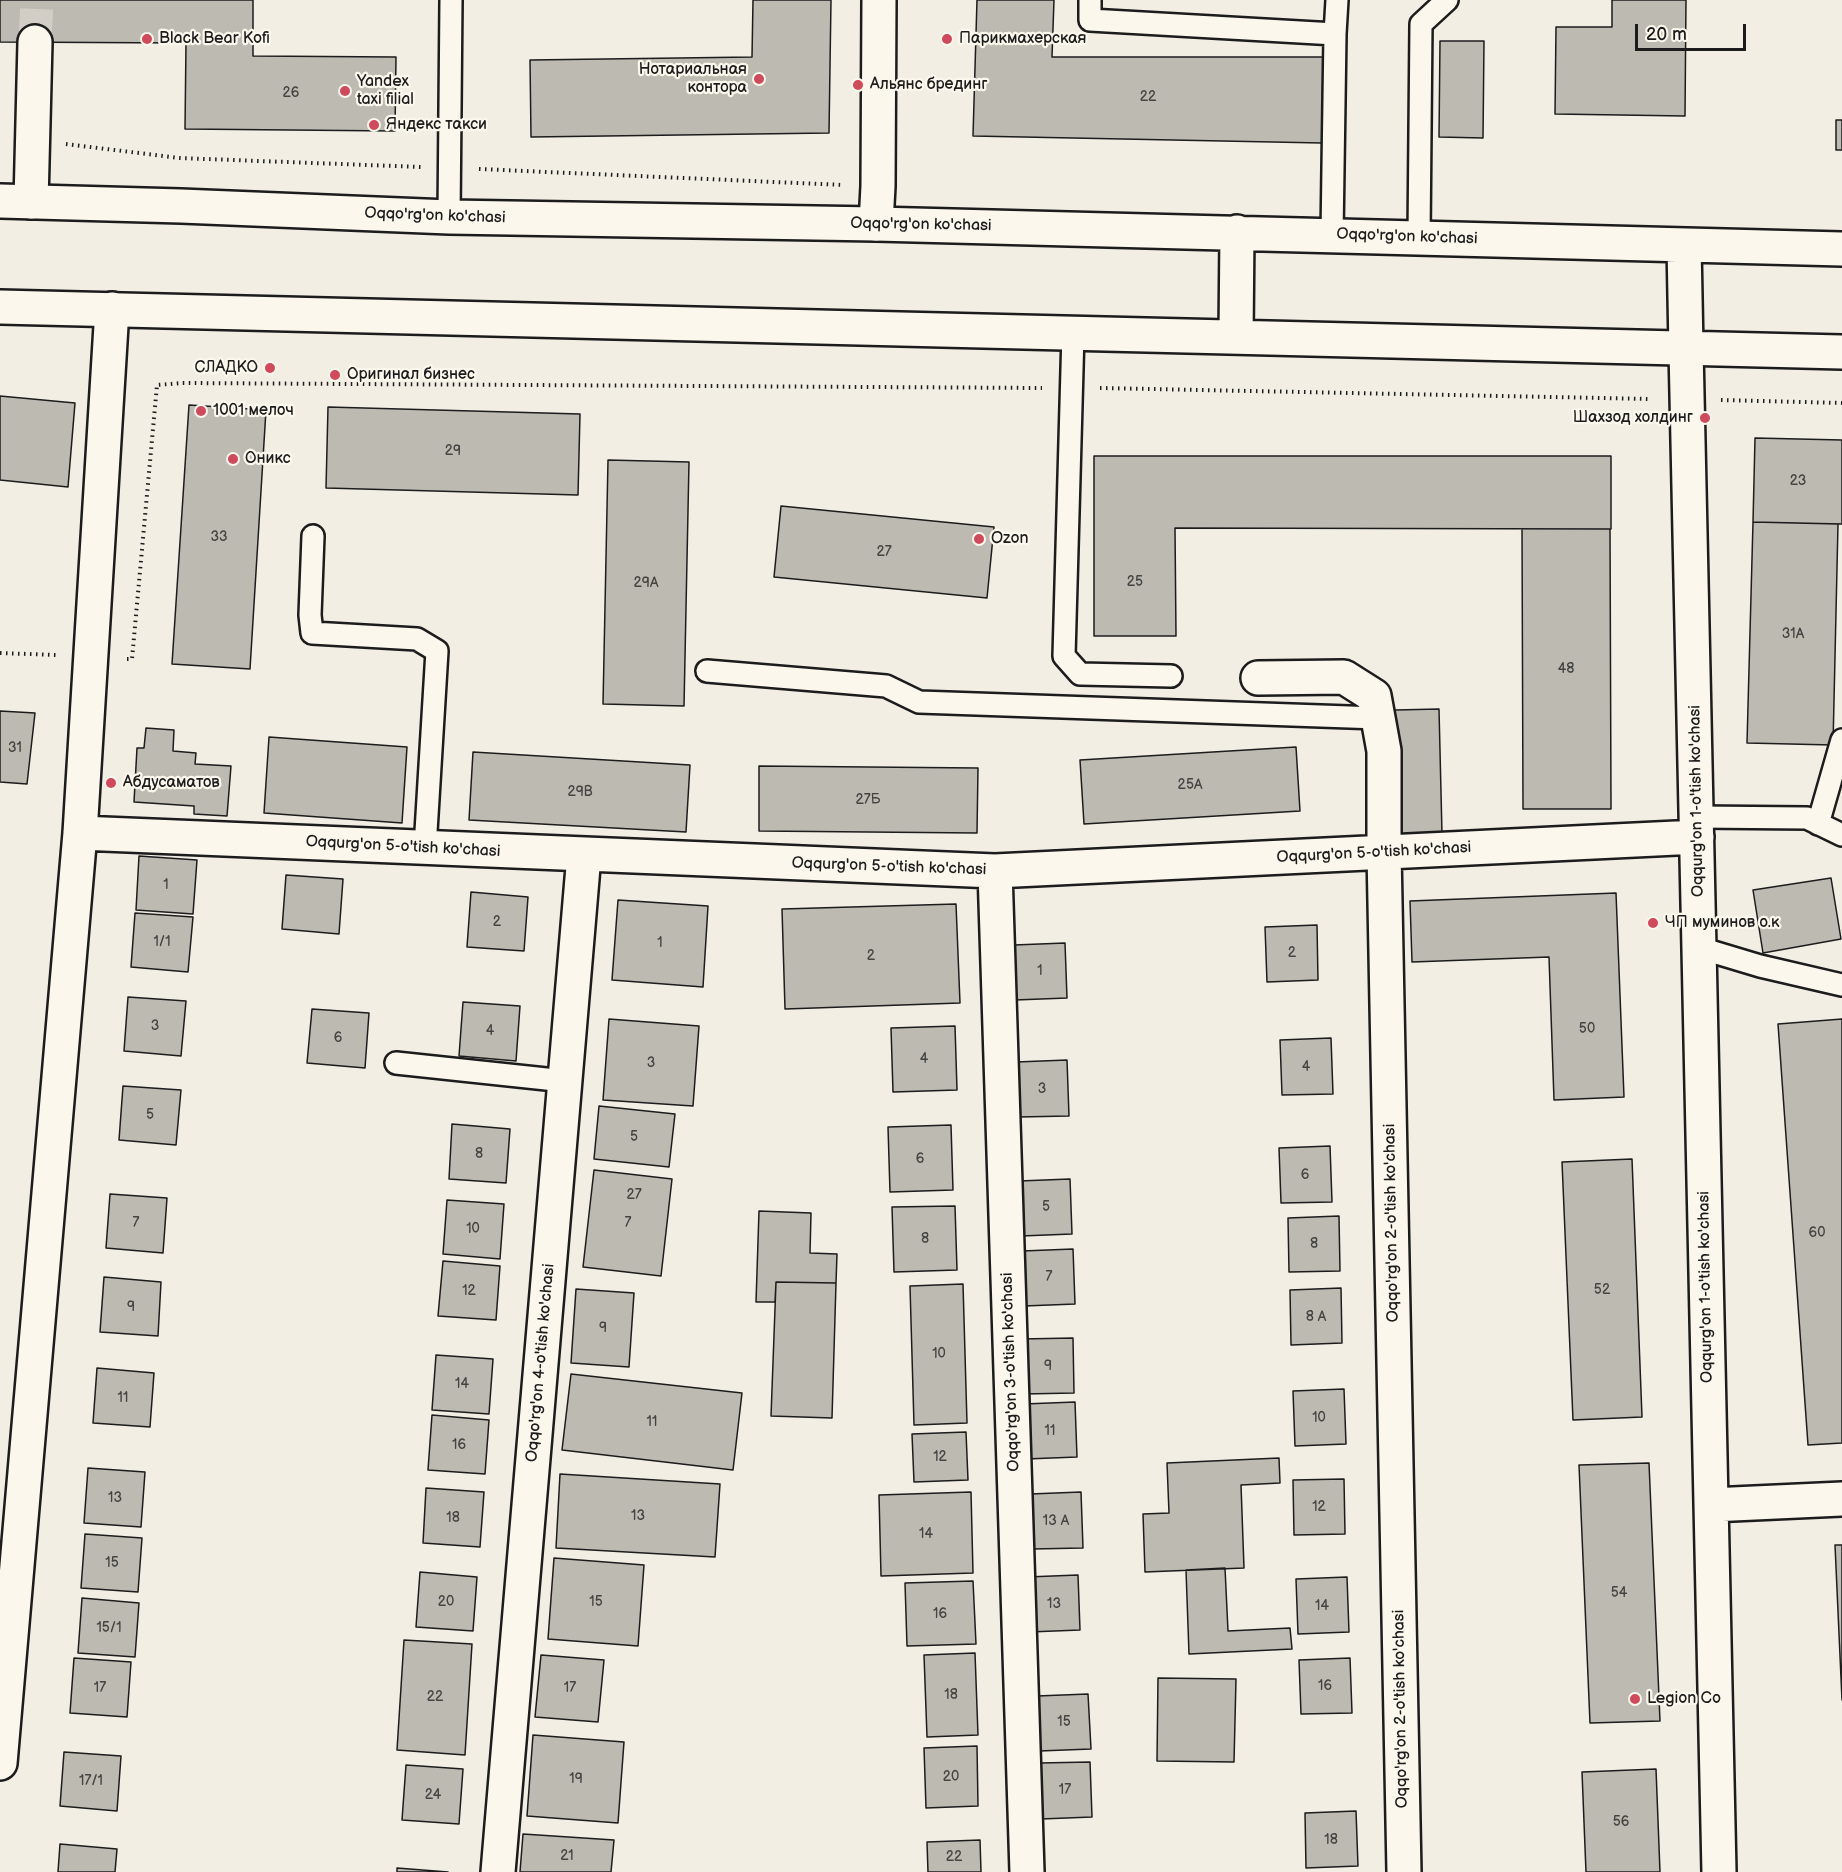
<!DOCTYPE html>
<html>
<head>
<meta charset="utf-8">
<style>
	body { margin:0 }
	#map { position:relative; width:1842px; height:1872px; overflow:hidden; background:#f2eee4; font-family:"Balsamiq Sans",sans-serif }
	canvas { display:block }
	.scale { position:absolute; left:1635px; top:24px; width:111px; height:27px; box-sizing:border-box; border:3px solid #1c1c1c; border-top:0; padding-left:8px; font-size:18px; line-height:21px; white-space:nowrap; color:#1c1c1c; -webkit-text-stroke:4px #fbf7ec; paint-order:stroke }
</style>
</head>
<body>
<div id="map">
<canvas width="1842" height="1872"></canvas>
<div class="scale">20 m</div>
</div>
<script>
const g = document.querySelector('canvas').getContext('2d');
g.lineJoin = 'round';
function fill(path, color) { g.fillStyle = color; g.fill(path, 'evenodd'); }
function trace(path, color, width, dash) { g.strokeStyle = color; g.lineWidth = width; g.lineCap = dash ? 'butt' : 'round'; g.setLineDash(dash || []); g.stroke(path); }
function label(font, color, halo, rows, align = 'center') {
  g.font = font + ' "Balsamiq Sans",sans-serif'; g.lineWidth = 4.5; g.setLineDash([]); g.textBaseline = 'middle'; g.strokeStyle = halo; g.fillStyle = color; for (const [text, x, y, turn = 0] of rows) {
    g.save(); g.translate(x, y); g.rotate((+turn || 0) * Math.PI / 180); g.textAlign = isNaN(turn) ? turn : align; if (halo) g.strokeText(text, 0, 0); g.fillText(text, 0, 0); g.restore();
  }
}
const building = new Path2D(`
	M0,0H253V56L396,57L395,131L185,129L186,43L0,42Z
	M753,0H831L829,133L531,137L530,60L752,57Z
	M977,0H1054L1052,57H1323L1322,143L973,136Z
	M1612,0H1686L1685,116L1555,114L1556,27H1612Z
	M1440,41H1484L1483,138L1439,137Z
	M1836,120H1842V150H1836Z
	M0,396L75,403L68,487L0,480Z
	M189,405L266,410L250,669L172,664Z
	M328,407L580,414L578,495L326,488Z
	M1755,438L1842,440V524L1753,522Z
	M1094,456H1611V529L1175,528L1176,636H1094Z
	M608,460L689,462L684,706L603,704Z
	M781,506L994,527L987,598L774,577Z
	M1753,522L1838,524L1833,745L1747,743Z
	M1522,529H1610L1611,809H1523Z
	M1439,709L1442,834L1398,835L1395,710Z
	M0,711L35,713L27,784L0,782Z
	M146,728L174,730L173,751L196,753L195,764L231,766L227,816L194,814V806L134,802L137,748H144Z
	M269,737L407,747L402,823L264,813Z
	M1296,747L1300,811L1084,824L1080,760Z
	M473,752L690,765L686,832L469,820Z
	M759,766L978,768L977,833L759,831Z
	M139,856L197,860L193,914L136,910Z
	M286,875L343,879L339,934L282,929Z
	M1831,878L1841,939L1763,953L1753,890Z
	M471,892L528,897L524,951L467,947Z
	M1616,893L1624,1097L1554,1100L1549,957L1412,962L1410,901Z
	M618,900L708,906L703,987L612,980Z
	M956,904L960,1003L785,1009L782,909Z
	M135,913L193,917L188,972L131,967Z
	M1317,925L1318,980L1267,982L1265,927Z
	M1065,943L1067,998L1015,1000L1014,945Z
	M128,997L186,1001L181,1056L124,1051Z
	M463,1002L520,1006L516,1061L459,1056Z
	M312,1009L369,1013L365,1068L307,1063Z
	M609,1019L699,1026L693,1106L603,1100Z
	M1842,1019V1443L1808,1445L1778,1024Z
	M955,1026L957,1090L893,1092L891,1028Z
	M1331,1038L1333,1094L1282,1095L1280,1040Z
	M1067,1060L1069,1116L1018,1117L1016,1062Z
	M123,1086L181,1090L176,1145L119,1140Z
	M599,1106L675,1114L669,1167L594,1159Z
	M452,1124L510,1129L506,1183L449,1179Z
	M951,1125L953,1190L890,1192L888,1127Z
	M1330,1146L1332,1202L1281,1203L1279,1148Z
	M1632,1159L1642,1417L1573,1420L1562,1162Z
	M594,1170L672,1179L661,1276L583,1267Z
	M1070,1179L1072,1234L1021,1236L1019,1181Z
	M110,1194L167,1198L163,1253L106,1248Z
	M447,1200L504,1204L500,1259L443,1254Z
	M955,1206L957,1270L894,1272L892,1207Z
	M759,1211L811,1213L810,1253L837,1254L836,1283L776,1282L775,1302H756Z
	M1339,1216L1340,1271L1289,1272L1288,1218Z
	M1073,1249L1075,1304L1024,1306L1022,1251Z
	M443,1261L500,1266L496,1320L438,1316Z
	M104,1277L161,1282L158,1336L100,1332Z
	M776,1282L836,1283L832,1418L771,1416Z
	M963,1284L967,1423L914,1425L910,1286Z
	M1341,1288L1342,1343L1291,1345L1290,1290Z
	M576,1289L634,1293L629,1367L571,1363Z
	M1073,1338L1074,1393L1023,1394L1021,1339Z
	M436,1355L493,1359L489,1414L432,1410Z
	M97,1368L154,1373L150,1427L93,1423Z
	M571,1374L742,1393L733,1470L562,1450Z
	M1344,1389L1346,1444L1295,1446L1293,1391Z
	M1075,1402L1077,1457L1026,1459L1024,1404Z
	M432,1415L489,1420L485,1474L428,1470Z
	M966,1432L968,1480L914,1482L912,1434Z
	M1279,1458L1280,1483L1241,1485L1244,1568L1145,1572L1143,1514L1169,1513L1167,1463Z
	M1649,1463L1660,1721L1590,1723L1579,1465Z
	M88,1468L145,1472L141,1527L84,1523Z
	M560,1474L720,1484L715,1557L556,1548Z
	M1344,1479L1345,1534L1294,1535L1293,1480Z
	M426,1488L484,1492L480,1547L423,1543Z
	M971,1492L973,1573L881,1576L879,1495Z
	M1081,1492L1083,1548L1032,1549L1030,1494Z
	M85,1534L142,1538L138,1592L81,1588Z
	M1835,1545H1842V1700Z
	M554,1558L644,1565L638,1646L548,1639Z
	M1225,1568L1228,1631L1290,1628L1292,1649L1189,1654L1186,1570Z
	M420,1572L477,1577L473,1631L416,1627Z
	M1078,1575L1080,1630L1029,1632L1027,1577Z
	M1347,1577L1349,1632L1298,1634L1296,1579Z
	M973,1581L976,1644L907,1646L905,1583Z
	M82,1598L139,1603L135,1657L78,1653Z
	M404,1640L472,1644L465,1755L397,1750Z
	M975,1653L978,1735L927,1737L924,1655Z
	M541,1655L604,1660L598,1722L535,1717Z
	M74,1658L131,1662L127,1717L70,1713Z
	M1350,1658L1352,1713L1301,1714L1299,1660Z
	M1158,1678L1236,1679L1234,1762L1157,1761Z
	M1088,1694L1091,1749L1039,1751L1037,1696Z
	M533,1735L624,1742L618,1823L527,1816Z
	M977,1746L978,1806L926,1808L924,1748Z
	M64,1752L121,1756L117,1811L60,1806Z
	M1090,1762L1092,1817L1041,1819L1039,1763Z
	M406,1765L463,1769L459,1824L402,1820Z
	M1656,1769L1660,1872H1586L1582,1772Z
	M1356,1811L1358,1866L1306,1868L1305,1813Z
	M523,1834L614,1840L611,1872H520Z
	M980,1840L981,1872H928L927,1842Z
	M60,1844L117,1849L115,1872H58Z
	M397,1868L448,1872H397Z`);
fill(building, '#bdbab1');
trace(building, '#1c1c1c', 1.5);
trace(new Path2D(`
	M35,42L37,0`), '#d2cec6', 33, [33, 16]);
const service = new Path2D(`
	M1090,0V20L1335,34L1337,0
	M449,217L451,0
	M1332,235L1335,34
	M1419,237L1421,24L1447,0
	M1073,333L1064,656L1080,674L1171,676
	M313,536L310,615L312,633L417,639L437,651L425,848
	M707,671L886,686L919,702L1378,718
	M1697,817L1807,818L1842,835
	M1818,824L1842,740
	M1700,948L1760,966L1842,985
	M396,1063L565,1081`);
const minor = new Path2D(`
	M31,202L35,42
	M876,224L878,186L879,0
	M1686,349L1719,1872
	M1258,678L1344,677L1374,696L1384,751V852L1404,1872
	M80,833L995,871L1697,837
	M995,871L1027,1872
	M1711,1505L1842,1499
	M0,1763L80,833L112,309
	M498,1872L584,855`);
const secondary = new Path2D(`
	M0,201L181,206L449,217L876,224L1842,249
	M1684,245L1686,349
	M0,307L1842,352
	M1236,337L1237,232`);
trace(service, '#1c1c1c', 26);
trace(minor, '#1c1c1c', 38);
trace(secondary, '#1c1c1c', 38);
trace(new Path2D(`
	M66,144L179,158L421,167
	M479,169L843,185
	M1100,388L1651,399
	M1721,400L1842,403
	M0,653L56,655
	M127,659H132L157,385L182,383L1042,388`), '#1c1c1c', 4, [1.5, 4.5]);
trace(service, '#fbf7ec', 21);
trace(minor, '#fbf7ec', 33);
trace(secondary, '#fbf7ec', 33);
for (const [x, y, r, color] of [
	[147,39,6,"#d1495b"],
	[947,39,6,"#d1495b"],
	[759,79,6,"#d1495b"],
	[858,85,6,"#d1495b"],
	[345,91,6,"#d1495b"],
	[374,125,6,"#d1495b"],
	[270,368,6,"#d1495b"],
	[335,375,6,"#d1495b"],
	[201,411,6,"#d1495b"],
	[1705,418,6,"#d1495b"],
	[233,459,6,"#d1495b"],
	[979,539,6,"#d1495b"],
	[111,783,6,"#d1495b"],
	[1653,923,6,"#d1495b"],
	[1635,1699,6,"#d1495b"]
]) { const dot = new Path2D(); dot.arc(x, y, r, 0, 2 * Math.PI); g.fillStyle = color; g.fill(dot); trace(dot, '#fbf7ec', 2); }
label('14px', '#444441', null, [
	["26",291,93],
	["22",1148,97],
	["29",453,451],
	["23",1798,481],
	["33",219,537],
	["27",884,552],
	["25",1135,582],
	["29А",646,583],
	["31A",1793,634],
	["48",1566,669],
	["31",15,748],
	["25А",1190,785],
	["29В",580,792],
	["27Б",868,800],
	["1",166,885],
	["2",497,922],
	["1/1",162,942],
	["1",660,943],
	["2",1292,953],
	["2",871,956],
	["1",1040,971],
	["3",155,1026],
	["50",1587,1029],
	["4",490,1031],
	["6",338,1038],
	["4",924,1059],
	["3",651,1063],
	["4",1306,1067],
	["3",1042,1089],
	["5",150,1115],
	["5",634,1137],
	["8",479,1154],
	["6",920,1159],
	["6",1305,1175],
	["27",634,1195],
	["5",1046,1207],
	["7",136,1223],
	["7",628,1223],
	["10",473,1229],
	["60",1817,1233],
	["8",925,1239],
	["8",1314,1244],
	["7",1049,1277],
	["52",1602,1290],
	["12",469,1291],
	["9",131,1307],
	["8 А",1316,1317],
	["9",603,1328],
	["10",939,1354],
	["9",1048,1366],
	["14",462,1384],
	["11",123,1398],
	["10",1319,1418],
	["11",652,1422],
	["11",1050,1431],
	["16",459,1445],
	["12",940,1457],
	["13",115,1498],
	["12",1319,1507],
	["13",638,1516],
	["18",453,1518],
	["13 А",1056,1521],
	["14",926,1534],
	["15",112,1563],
	["54",1619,1593],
	["20",446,1602],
	["15",596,1602],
	["13",1054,1604],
	["14",1322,1606],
	["16",940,1614],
	["15/1",109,1628],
	["16",1325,1686],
	["17",100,1688],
	["17",570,1688],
	["18",951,1695],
	["22",435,1697],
	["15",1064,1722],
	["20",951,1777],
	["19",576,1779],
	["17/1",91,1781],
	["17",1065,1790],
	["24",433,1795],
	["56",1621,1822],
	["18",1331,1840],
	["21",567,1856],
	["22",954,1857]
]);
label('16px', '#1c1c1c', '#fbf7ec', [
	["Black Bear Kofi",159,39],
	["Парикмахерская",959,39],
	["Нотариальная",747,70,"right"],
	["контора",747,88,"right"],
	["Yandex",357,82],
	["taxi filial",357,100],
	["Альянс брединг",870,85],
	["Яндекс такси",386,125],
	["СЛАДКО",258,368,"right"],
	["Оригинал бизнес",347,375],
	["1001 мелоч",213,411],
	["Шахзод холдинг",1693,418,"right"],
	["Оникс",245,459],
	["Ozon",991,539],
	["Абдусаматов",123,783],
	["ЧП муминов о.к",1665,923],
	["Legion Co",1647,1699]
], 'left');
label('16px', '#1c1c1c', '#fbf7ec', [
	["Oqqo'rg'on ko'chasi",435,216,2],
	["Oqqo'rg'on ko'chasi",921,225,1],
	["Oqqo'rg'on ko'chasi",1407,237,2],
	["Oqqurg'on 1-o'tish ko'chasi",1697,801,-91],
	["Oqqurg'on 5-o'tish ko'chasi",403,847,3],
	["Oqqurg'on 5-o'tish ko'chasi",1374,853,-3],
	["Oqqurg'on 5-o'tish ko'chasi",889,867,2],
	["Oqqo'rg'on 2-o'tish ko'chasi",1392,1223,-91],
	["Oqqurg'on 1-o'tish ko'chasi",1706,1287,-91],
	["Oqqo'rg'on 4-o'tish ko'chasi",541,1363,-85],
	["Oqqo'rg'on 3-o'tish ko'chasi",1011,1372,-92],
	["Oqqo'rg'on 2-o'tish ko'chasi",1401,1709,-91]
]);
</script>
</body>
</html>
